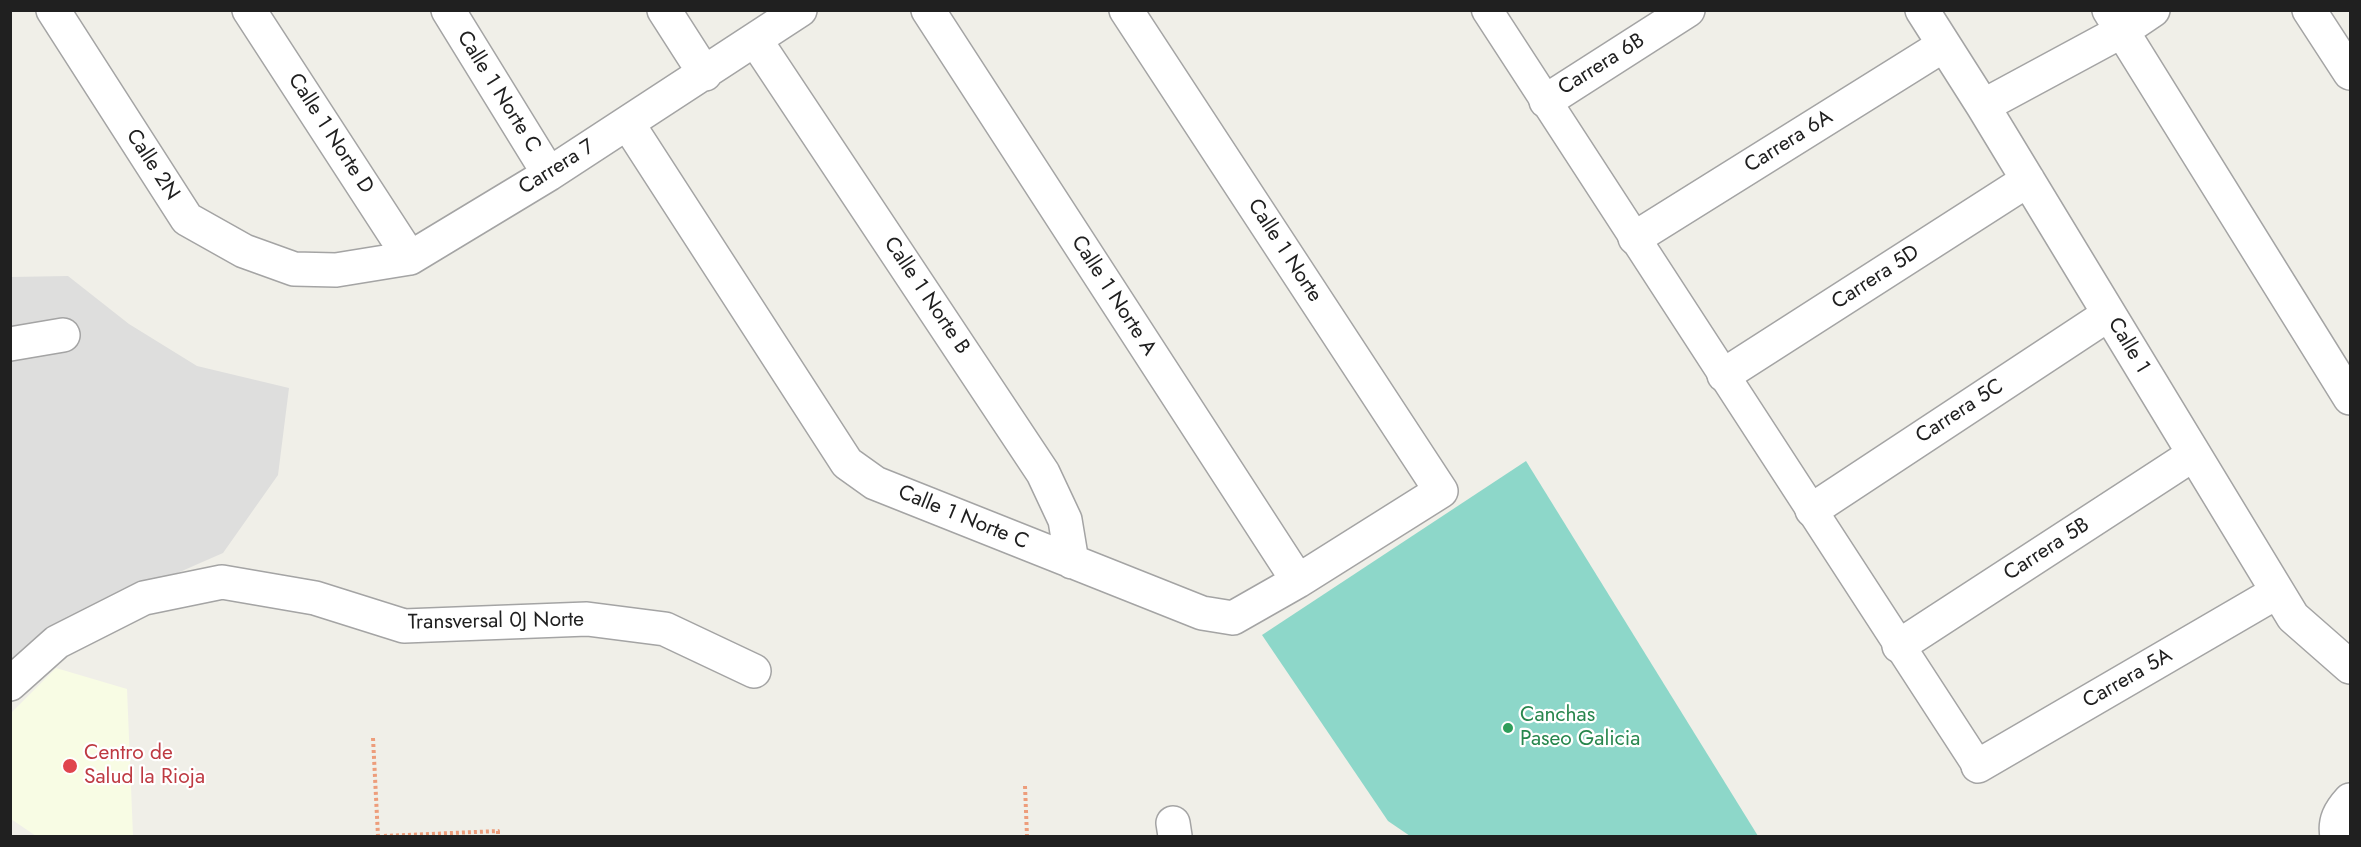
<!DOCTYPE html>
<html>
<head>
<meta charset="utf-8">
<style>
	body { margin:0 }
	#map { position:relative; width:2361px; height:847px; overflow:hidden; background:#f0efe8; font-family:Jost,sans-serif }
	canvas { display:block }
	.frame { position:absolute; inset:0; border:12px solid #202020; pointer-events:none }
</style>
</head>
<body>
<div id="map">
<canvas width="2361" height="847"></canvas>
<div class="frame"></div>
</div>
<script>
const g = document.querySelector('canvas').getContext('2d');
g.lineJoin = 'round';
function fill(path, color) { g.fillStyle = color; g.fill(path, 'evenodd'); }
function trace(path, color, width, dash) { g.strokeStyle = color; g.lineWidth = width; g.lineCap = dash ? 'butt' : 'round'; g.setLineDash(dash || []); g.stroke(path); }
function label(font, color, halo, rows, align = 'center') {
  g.font = font + ' Jost,sans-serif'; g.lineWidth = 4.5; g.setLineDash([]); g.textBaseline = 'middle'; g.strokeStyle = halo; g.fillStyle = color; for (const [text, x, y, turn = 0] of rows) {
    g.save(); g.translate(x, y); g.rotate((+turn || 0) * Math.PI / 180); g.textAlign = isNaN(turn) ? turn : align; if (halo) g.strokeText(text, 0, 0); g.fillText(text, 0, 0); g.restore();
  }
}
fill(new Path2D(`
	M68,276L129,324L197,366L289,388L278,475L223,553L118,599L69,616L11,672V277Z`), '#dededd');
fill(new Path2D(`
	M56,668L127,689L133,836H36L11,819V713Z`), '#f8fce4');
fill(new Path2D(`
	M1526,461L1758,836H1410L1388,821L1262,635Z`), '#8dd7c9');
const pedestrian = new Path2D(`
	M1487,10L1978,766`);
const minor = new Path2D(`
	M53,10L187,219L244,251L294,269L336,270L410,258L549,174L800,10
	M249,10L410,258
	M448,10L549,174
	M664,10L705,74
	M928,10L1298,581
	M1922,10L1983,106L2293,617L2350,667
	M2109,10L2350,398
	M2309,10L2350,73
	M756,41L1043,473L1065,520L1072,562
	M1546,101L1688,10
	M1983,106L2122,31L2153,10
	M628,124L847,463L875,483L1202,613L1233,618L1298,581L1441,491L1126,10
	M1635,238L1944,45
	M10,344L63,335
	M1724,375L2028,180
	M1812,510L2109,314
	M1899,646L2194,454
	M10,684L57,642L144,598L222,582L315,598L404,626L587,619L665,629L754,671
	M1978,766L2277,592
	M1173,823L1175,836
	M2337,836C2334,821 2340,811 2350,800`);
trace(pedestrian, '#a4a4a4', 33);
trace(minor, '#a4a4a4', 36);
trace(new Path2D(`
	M373,738L378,836
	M1025,786L1027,836
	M384,836L498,831V836`), '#ed9d7b', 4, [3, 3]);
trace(pedestrian, '#fff', 30);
trace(minor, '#fff', 33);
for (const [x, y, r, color] of [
	[1508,728,6,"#2e9e5b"],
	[70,766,8,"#e0444e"]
]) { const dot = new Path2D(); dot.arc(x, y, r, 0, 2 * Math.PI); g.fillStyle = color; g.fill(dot); trace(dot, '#fff', 2); }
label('21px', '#202020', '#fff', [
	["Carrera 6B",1602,65,-32],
	["Calle 1 Norte C",498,92,58],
	["Calle 1 Norte D",330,134,57],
	["Carrera 6A",1789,142,-32],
	["Calle 2N",152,165,57],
	["Carrera 7",557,168,-32],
	["Calle 1 Norte",1284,251,57],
	["Carrera 5D",1876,278,-33],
	["Calle 1 Norte B",926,296,56],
	["Calle 1 Norte A",1113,296,57],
	["Calle 1",2128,346,59],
	["Carrera 5C",1960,412,-33],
	["Calle 1 Norte C",963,518,22],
	["Carrera 5B",2047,550,-33],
	["Transversal 0J Norte",496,622,-1],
	["Carrera 5A",2128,679,-30]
]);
label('21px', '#27864d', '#fff', [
	["Canchas",1520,716],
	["Paseo Galicia",1520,740]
], 'left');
label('21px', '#be3a42', '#fff', [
	["Centro de",84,754],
	["Salud la Rioja",84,778]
], 'left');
</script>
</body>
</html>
